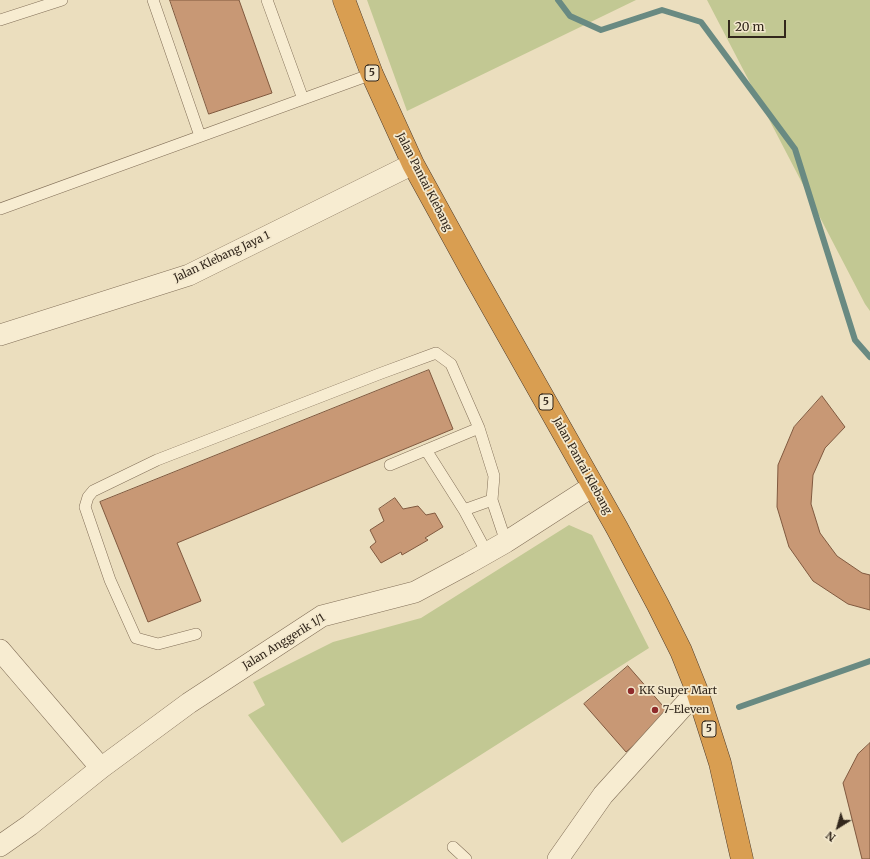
<!DOCTYPE html>
<html>
<head>
<meta charset="utf-8">
<style>
	body { margin:0 }
	#map { position:relative; width:870px; height:859px; overflow:hidden; background:#ebdebe; font-family:Merriweather,serif }
	canvas { display:block }
	.north { position:absolute; left:818px; top:807px; width:40px; height:40px; -webkit-text-stroke:3px #f3e8cd; paint-order:stroke; rotate:217deg; font-size:11px; font-weight:700; line-height:16px; text-align:center; color:#32271c }
	.north::after { content:''; display:block; margin:auto; width:14px; height:18px; background:#32271c; clip-path:polygon(50% 0,100% 100%,50% 72%,0 100%) }
	.scale { position:absolute; left:728px; top:20px; width:58px; height:18px; box-sizing:border-box; border:2px solid #32271c; border-top:0; padding-left:5px; font-size:12px; line-height:14px; white-space:nowrap; color:#32271c; -webkit-text-stroke:3px #f3e8cd; paint-order:stroke }
</style>
</head>
<body>
<div id="map">
<canvas width="870" height="859"></canvas>
<div class="north">N</div>
<div class="scale">20 m</div>
</div>
<script>
const g = document.querySelector('canvas').getContext('2d');
g.lineJoin = 'round';
function fill(path, color) { g.fillStyle = color; g.fill(path, 'evenodd'); }
function trace(path, color, width, dash) { g.strokeStyle = color; g.lineWidth = width; g.lineCap = dash ? 'butt' : 'round'; g.setLineDash(dash || []); g.stroke(path); }
function label(font, color, halo, rows, align = 'center') {
  g.font = font + ' Merriweather,serif'; g.lineWidth = 3.5; g.setLineDash([]); g.textBaseline = 'middle'; g.strokeStyle = halo; g.fillStyle = color; for (const [text, x, y, turn = 0] of rows) {
    g.save(); g.translate(x, y); g.rotate((+turn || 0) * Math.PI / 180); g.textAlign = isNaN(turn) ? turn : align; if (halo) g.strokeText(text, 0, 0); g.fillText(text, 0, 0); g.restore();
  }
}
fill(new Path2D(`
	M367,0H636L407,111Z
	M707,0H870V311L865,304Z
	M569,525L592,535L649,648L342,843L248,715L265,705L253,682L333,642L421,618Z`), '#c2c893');
trace(new Path2D(`
	M558,0L570,16L601,30L662,10L701,22L795,149L855,340L870,357
	M739,707L870,661`), '#698a82', 6);
const building = new Path2D(`
	M170,0H239L272,93L209,114Z
	M429,370L453,429L177,543L201,601L148,622L100,502Z
	M822,396L845,427L825,448L813,475L811,504L820,533L837,556L862,573L870,575V610L848,604L813,581L789,547L777,507L778,465L794,427Z
	M395,498L403,509L418,506L426,515L435,513L443,527L425,538L428,540L402,555L401,552L381,563L370,547L376,542L370,530L384,521L379,509Z
	M628,666L670,714L626,752L584,704Z
	M870,743V859H862L843,783L858,754Z`);
fill(building, '#c89875');
trace(building, '#80593f', 1);
const lane = new Path2D(`
	M153,0L200,136
	M267,0L303,99
	M0,20L62,0
	M0,209L372,74
	M426,450L464,510L487,553
	M390,465L479,428
	M492,500L506,542
	M196,634L158,644L136,638L110,580L85,507L88,497L93,491L157,460L379,374L436,353L451,364L479,428L494,476L492,500L464,510
	M453,847L466,859`);
const street = new Path2D(`
	M0,335L189,275L413,164
	M0,650L101,768
	M0,846L30,825L101,768L189,703L322,616L415,592L469,563L506,542L593,486
	M558,859L603,795L697,691`);
const highway = new Path2D(`
	M344,0L372,74L413,164L474,275L617,528L658,605L681,651L697,691L720,763L742,859`);
trace(lane, '#826f58', 12);
trace(street, '#826f58', 22);
trace(highway, '#503d2c', 23);
trace(lane, '#f7ecd1', 11);
trace(street, '#f7ecd1', 21);
trace(highway, '#d99e51', 22);
for (const [x, y, r, color] of [
	[631,691,4,"#8f2b2b"],
	[655,710,4,"#8f2b2b"]
]) { const dot = new Path2D(); dot.arc(x, y, r, 0, 2 * Math.PI); g.fillStyle = color; g.fill(dot); trace(dot, '#f3e8cd', 1.5); }
for (const [x, y, w] of [
	[372,73,14],
	[546,402,14],
	[709,729,14]
]) { const box = new Path2D(); box.roundRect(x - w / 2, y - 8, w, 16, 3); g.fillStyle = '#f3e8cd'; g.fill(box); trace(box, '#32271c', 1); }
label('bold 10px', '#32271c', null, [
	["5",372,73],
	["5",546,402],
	["5",709,729]
]);
label('11px', '#32271c', '#f3e8cd', [
	["Jalan Pantai Klebang",424,182,63],
	["Jalan Klebang Jaya 1",222,257,-25],
	["Jalan Pantai Klebang",582,466,61],
	["Jalan Anggerik 1/1",284,642,-32]
]);
label('11px', '#32271c', '#f3e8cd', [
	["KK Super Mart",639,691],
	["7-Eleven",663,710]
], 'left');
</script>
</body>
</html>
